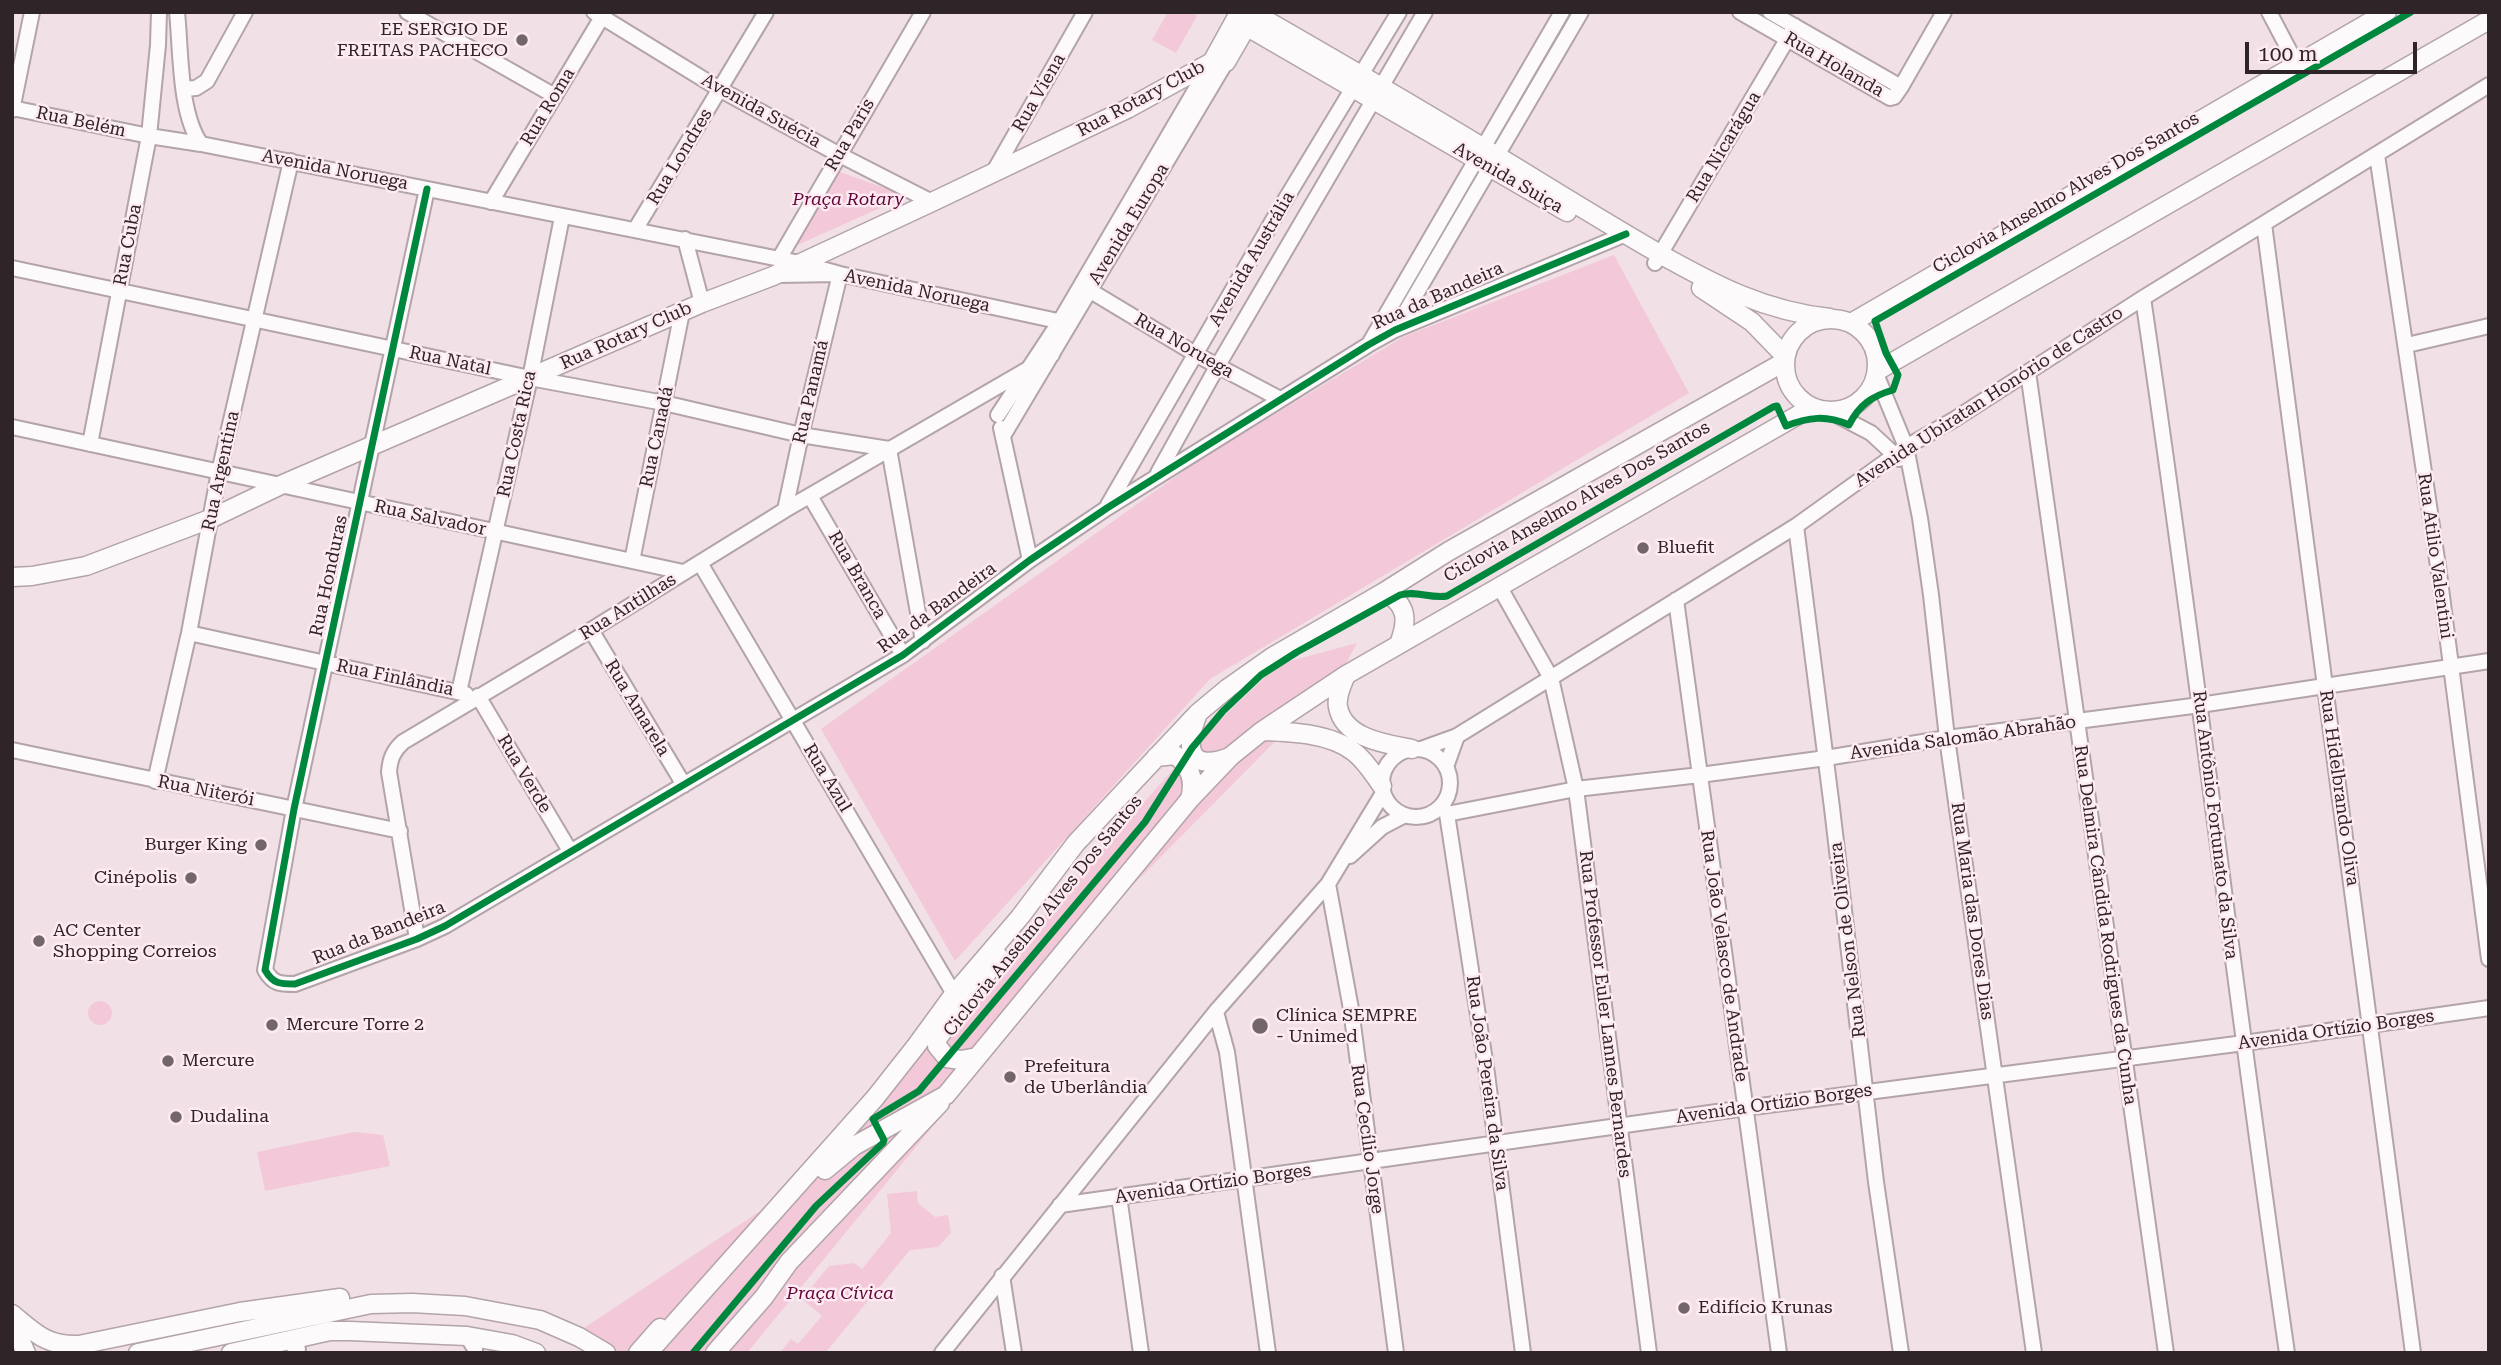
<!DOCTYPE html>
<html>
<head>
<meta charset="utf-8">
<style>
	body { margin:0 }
	#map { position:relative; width:2501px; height:1365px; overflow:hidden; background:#f2e0e7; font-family:"Roboto Serif",serif }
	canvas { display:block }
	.frame { position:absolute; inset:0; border:14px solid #2f2428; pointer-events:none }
	.scale { position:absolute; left:2245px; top:42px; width:172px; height:32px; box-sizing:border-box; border:4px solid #2f2428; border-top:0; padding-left:9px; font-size:21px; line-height:24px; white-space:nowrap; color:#2f2428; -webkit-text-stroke:5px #feebf2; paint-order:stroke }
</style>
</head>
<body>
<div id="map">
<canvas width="2501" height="1365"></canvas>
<div class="frame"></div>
<div class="scale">100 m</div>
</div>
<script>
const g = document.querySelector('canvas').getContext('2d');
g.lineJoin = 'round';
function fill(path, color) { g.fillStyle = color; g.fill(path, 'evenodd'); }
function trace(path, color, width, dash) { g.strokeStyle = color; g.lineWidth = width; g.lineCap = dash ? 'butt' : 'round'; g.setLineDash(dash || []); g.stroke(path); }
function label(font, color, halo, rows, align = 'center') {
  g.font = font + ' "Roboto Serif",serif'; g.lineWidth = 5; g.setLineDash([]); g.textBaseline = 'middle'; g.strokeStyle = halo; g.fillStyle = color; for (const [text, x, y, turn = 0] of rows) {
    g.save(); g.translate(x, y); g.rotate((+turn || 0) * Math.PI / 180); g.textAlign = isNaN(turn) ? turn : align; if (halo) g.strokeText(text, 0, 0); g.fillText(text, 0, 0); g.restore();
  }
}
fill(new Path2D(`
	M1168,12H1192L1197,16L1176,53L1152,40Z
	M840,172L907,196L795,246Z
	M1614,255L1689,393L1210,679L955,961L821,729L1199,460L1403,337Z
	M1357,643L1338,678L1119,899L747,1353H616L584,1328L825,1168L881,1108L877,1103L936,1034L941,1038L1080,874L1204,735L1279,664Z
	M88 1013a12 12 0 1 1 24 0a12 12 0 1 1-24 0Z
	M354,1132L383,1135L390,1166L265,1191L257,1152Z
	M917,1191L918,1203L935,1217L948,1215L951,1233L938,1247L910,1250L825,1353H780L791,1339L798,1344L822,1316L802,1299L829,1266L854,1263L862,1269L891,1233L887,1194Z`), '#f3c8d9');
trace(new Path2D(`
	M662,1353L664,1350`), '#cbbac1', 18, [18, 9]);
const minor = new Path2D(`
	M177,12C181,50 179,114 201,144
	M407,12L555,96
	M594,12L721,90L838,154L932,202
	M1740,12L1890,98L1894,97L1901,87L1944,12
	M1770,12L1901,87
	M2269,12L2297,65
	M185,89L196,88L207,81L245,12
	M12,108L149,136L201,144L800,263L840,274
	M12,110L32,12
	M2377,155L2439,573L2489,959
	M993,173L1085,12
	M427,189L294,809L265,970C273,984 280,984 295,984L417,939L445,926L903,655L1030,560L1107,508L1368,345L1395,330L1626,234
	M491,202L605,12
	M2264,224L2413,1353
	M635,230L766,12
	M685,239L702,303
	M779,259L923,12
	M1655,263L1795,26
	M12,268L530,378L664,403L801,435L889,449L923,641
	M777,275L840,274L1067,323
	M1084,287L1197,355L1280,399
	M2143,298C2195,649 2236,1002 2287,1353
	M1395,330L1581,12
	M1369,344L1562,12
	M2407,345L2489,326
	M2028,372L2166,1353
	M1876,374L1906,447L1920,518L1931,595L1947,738L2034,1353
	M1829,411L1871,433L1899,459
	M998,415L1060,321L1211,63
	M12,427L683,572
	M1001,428L1030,560
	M1003,436L1226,62
	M90,444L149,136L158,45L159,12
	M1158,473L1217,367L1425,12
	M810,496L903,655
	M1108,505L1276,215L1399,12
	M785,510L801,435L840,274
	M1796,526L1832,808L1876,1182L1901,1353
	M632,561L682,312
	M700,563L954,994
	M1499,586L1551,678L1576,789L1649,1353
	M1676,600L1779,1353
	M591,630L684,785
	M189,633L466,694
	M459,692L530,378L562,217
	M478,696L570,851
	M1421,749L1457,736L1796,526L1906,447L1955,419L2143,298L2489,85
	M1382 783a34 34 0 1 1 68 0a34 34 0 1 1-68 0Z
	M12,750L400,831
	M1446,767L1457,736
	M155,781L189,633L219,472L291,161
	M1442,805L1447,814L1576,789L1700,775L1826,758L1947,738L2200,705L2489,661
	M1447,814L1487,1074L1523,1353
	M1350,856L1382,827L1405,815
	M1328,884L1351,1009L1396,1353
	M417,939L389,772C390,759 393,751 403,742L591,630L785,510L1052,355
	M1216,1012L1227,1052L1268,1353
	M1119,1196L1141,1353
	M1060,1205L1745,1108L2244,1043L2489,1008
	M1002,1276L1014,1353
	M467,1336L475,1349V1353
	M294,1353L298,1349
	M942,1353L1218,1009L1328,884L1383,793`);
const major = new Path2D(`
	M1252,12C1341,63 1430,115 1517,168C1564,197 1611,226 1658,253C1715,285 1764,311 1830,318
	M1237,21L1567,212
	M1212,62L1239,13
	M1701,288L1752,322L1785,356
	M1785 365a46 46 0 1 1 92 0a46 46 0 1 1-92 0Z
	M1851,323L2387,12
	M1877,371L2489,20
	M12,577L32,576L86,566L210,519L281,485L702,303L773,276L932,202L1127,109L1212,62H1226L1255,12
	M1384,592C1408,604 1408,621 1399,644
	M1346,675C1342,685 1336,696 1338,707C1344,739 1387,744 1412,749
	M1197,716C1184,750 1190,772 1230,757
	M1262,731C1291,732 1330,733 1354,752C1366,761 1374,775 1382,786
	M1156,757L1175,755C1191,766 1195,781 1190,799
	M977,1057L961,1060L947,1058L937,1046V1039L999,957
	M825,1170L854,1146L946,1095L1190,799L1231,756L1262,731L1346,675L1812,407
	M12,1314C36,1334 47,1346 79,1345L240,1312L340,1298
	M12,1321L26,1353
	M656,1344L875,1098L916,1046L954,994L1020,917L1076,843L1198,713L1228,688L1272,657L1384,592L1449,551L1784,362
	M138,1353L371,1304L412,1303L465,1306L540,1320L579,1337L606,1353
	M231,1353L330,1331H350L467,1336L512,1344L536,1353
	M638,1353L660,1328
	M715,1353L764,1297L789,1262L940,1103`);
trace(minor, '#b2a4a9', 18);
trace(major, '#b2a4a9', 21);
trace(minor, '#fdfafb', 14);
trace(major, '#fdfafb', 18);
trace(new Path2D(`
	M427,189L294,809L265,970C273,984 280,984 295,984L417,939L445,926L903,655L1030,560L1107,508L1368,345L1395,330L1626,234
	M693,1353L816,1206L883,1143L884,1140L873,1119L919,1091L1145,822L1192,748L1223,711L1261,675L1297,652L1400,595C1416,590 1430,599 1447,596L1773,407L1777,406L1786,426C1809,417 1826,415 1849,425C1859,405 1872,396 1893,390L1898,375L1886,353L1875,321L2411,12`), '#00873e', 7);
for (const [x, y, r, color] of [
	[522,40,7,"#73666b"],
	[1643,548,7,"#73666b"],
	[261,845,7,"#73666b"],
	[191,878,7,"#73666b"],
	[39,941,7,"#73666b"],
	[272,1025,7,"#73666b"],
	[1260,1026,9,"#73666b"],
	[168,1061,7,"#73666b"],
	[1010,1077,7,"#73666b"],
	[176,1117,7,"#73666b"],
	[1684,1308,7,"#73666b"]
]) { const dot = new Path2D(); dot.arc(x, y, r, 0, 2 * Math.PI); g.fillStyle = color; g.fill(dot); trace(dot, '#feebf2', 2.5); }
label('18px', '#2f2428', '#feebf2', [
	["EE SERGIO DE",508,30,"right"],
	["FREITAS PACHECO",508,51,"right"],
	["Bluefit",1657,548],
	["Burger King",247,845,"right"],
	["Cinépolis",177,878,"right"],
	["AC Center",53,931],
	["Shopping Correios",53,952],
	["Clínica SEMPRE",1276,1016],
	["- Unimed",1276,1037],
	["Mercure Torre 2",286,1025],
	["Mercure",182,1061],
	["Prefeitura",1024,1067],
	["de Uberlândia",1024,1088],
	["Dudalina",190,1117],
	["Edifício Krunas",1698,1308]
], 'left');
label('18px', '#2f2428', '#feebf2', [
	["Rua Holanda",1834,65,30],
	["Rua Viena",1039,93,-60],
	["Rua Rotary Club",1141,99,-28],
	["Rua Roma",548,107,-59],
	["Avenida Suécia",761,111,29],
	["Rua Belém",81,122,12],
	["Rua Paris",850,135,-60],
	["Rua Nicarágua",1724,147,-59],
	["Rua Londres",680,157,-59],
	["Avenida Noruega",335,170,11],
	["Avenida Suiça",1508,178,30],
	["Ciclovia Anselmo Alves Dos Santos",2066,193,-30],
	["Avenida Europa",1129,224,-59],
	["Rua Cuba",128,245,-79],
	["Avenida Austrália",1252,259,-60],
	["Avenida Noruega",917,291,12],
	["Rua da Bandeira",1438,296,-24],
	["Rua Rotary Club",626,336,-24],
	["Rua Noruega",1184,346,30],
	["Rua Natal",450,361,12],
	["Rua Panamá",811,392,-77],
	["Avenida Ubiratan Honório de Castro",1989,397,-33],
	["Rua Costa Rica",517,434,-78],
	["Rua Canadá",657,437,-78],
	["Rua Argentina",221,471,-78],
	["Ciclovia Anselmo Alves Dos Santos",1577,502,-30],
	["Rua Salvador",430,518,12],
	["Rua Atilio Valentini",2435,556,82],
	["Rua Branca",857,575,60],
	["Rua Honduras",329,576,-78],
	["Rua Antilhas",628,607,-32],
	["Rua da Bandeira",937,608,-36],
	["Rua Finlândia",395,678,12],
	["Rua Amarela",637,708,59],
	["Avenida Salomão Abrahão",1963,738,-8],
	["Rua Verde",524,774,59],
	["Rua Azul",827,778,59],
	["Rua Hidelbrando Oliva",2339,788,82],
	["Rua Niterói",206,791,11],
	["Rua Antônio Fortunato da Silva",2215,825,83],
	["Rua Maria das Dores Dias",1972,911,82],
	["Ciclovia Anselmo Alves Dos Santos",1043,916,-51],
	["Rua Delmira Cândida Rodrigues da Cunha",2105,925,82],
	["Rua da Bandeira",379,933,-22],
	["Rua Nelson de Oliveira",1848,940,-97],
	["Rua João Velasco de Andrade",1724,956,82],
	["Rua Professor Euler Lannes Bernardes",1605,1014,83],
	["Avenida Ortízio Borges",2336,1030,-8],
	["Rua João Pereira da Silva",1487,1083,82],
	["Avenida Ortízio Borges",1774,1104,-8],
	["Rua Cecílio Jorge",1367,1139,82],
	["Avenida Ortízio Borges",1213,1184,-8]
]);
label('italic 18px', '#62053b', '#feebf2', [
	["Praça Rotary",848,200],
	["Praça Cívica",840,1294]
]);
</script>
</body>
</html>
